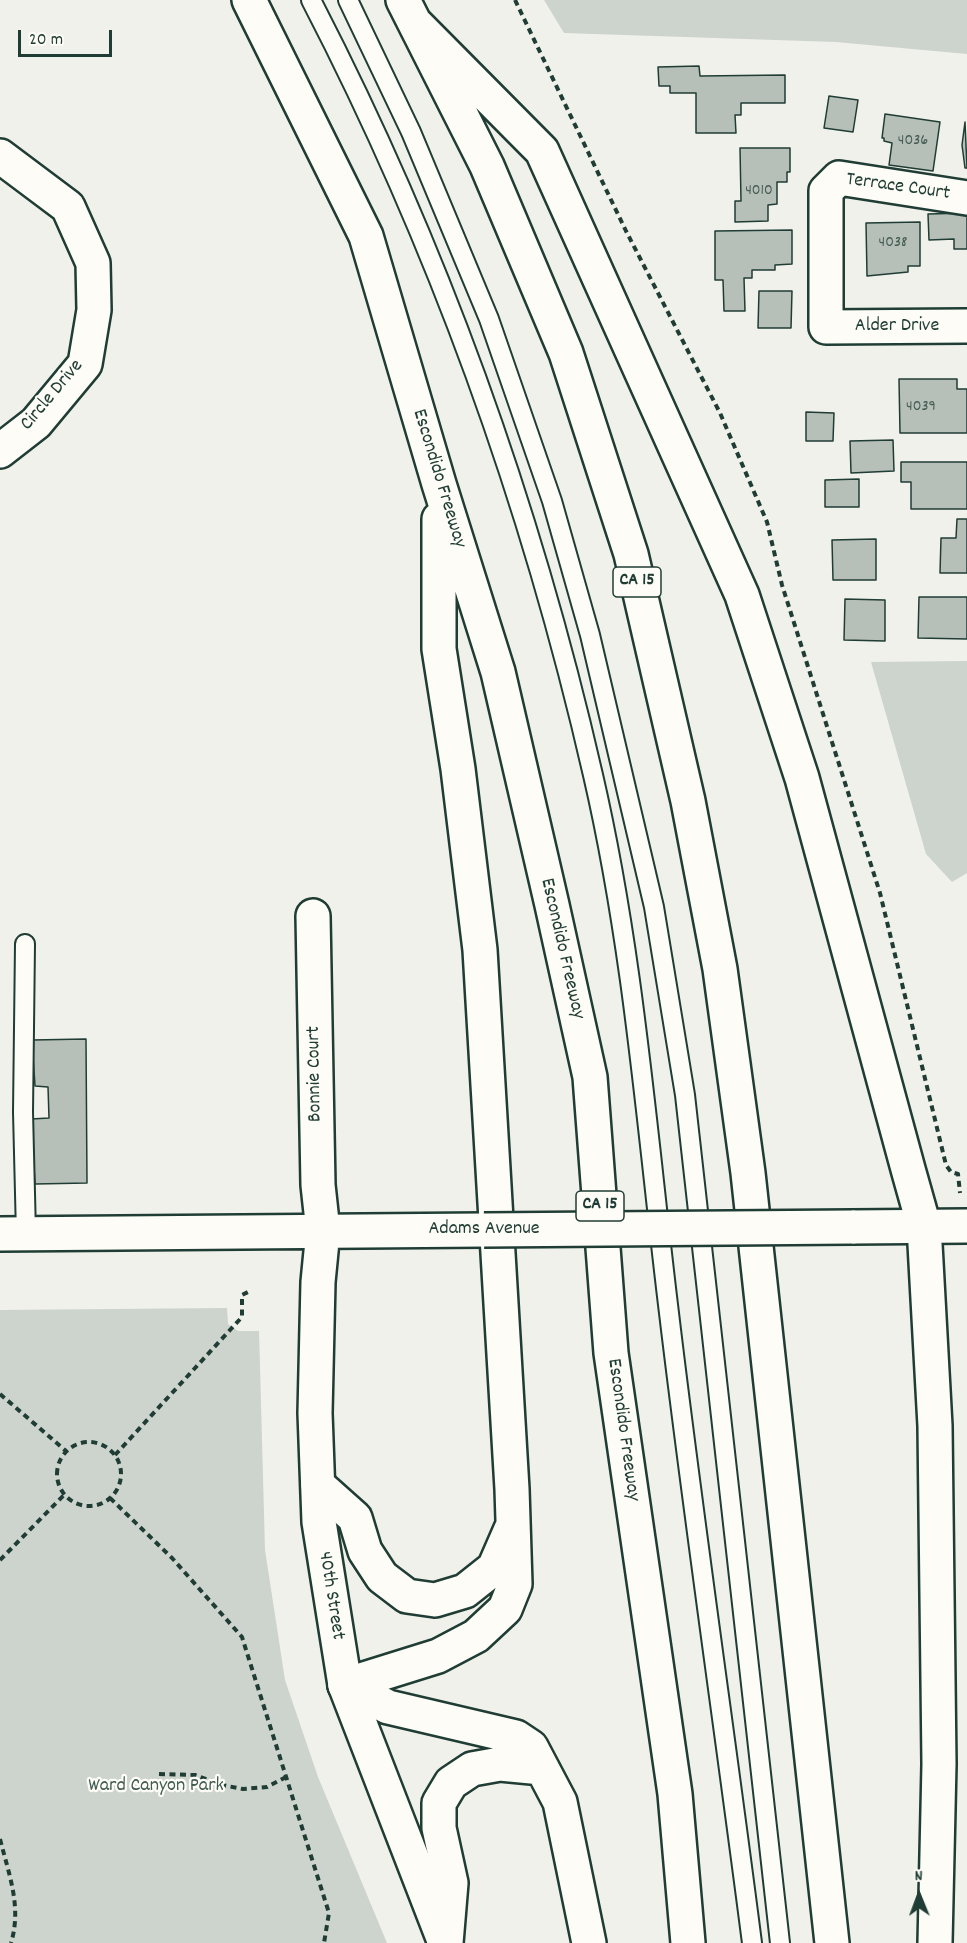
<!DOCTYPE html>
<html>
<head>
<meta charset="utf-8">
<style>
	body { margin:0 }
	#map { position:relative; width:967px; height:1943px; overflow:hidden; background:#f0f1eb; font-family:Dekko,sans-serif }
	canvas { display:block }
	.north { position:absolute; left:889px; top:1865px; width:60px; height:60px; -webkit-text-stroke:4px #fdfcf7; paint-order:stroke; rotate:359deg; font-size:16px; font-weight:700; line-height:24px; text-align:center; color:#1f3d34 }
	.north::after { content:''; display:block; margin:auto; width:21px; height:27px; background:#1f3d34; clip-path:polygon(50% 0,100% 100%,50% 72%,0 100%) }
	.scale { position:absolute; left:18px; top:30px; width:94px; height:27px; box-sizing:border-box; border:3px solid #1f3d34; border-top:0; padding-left:8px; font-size:18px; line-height:21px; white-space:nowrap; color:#1f3d34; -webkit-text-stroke:4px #fdfcf7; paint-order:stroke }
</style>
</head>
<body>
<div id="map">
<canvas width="967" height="1943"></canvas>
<div class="north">N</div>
<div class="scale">20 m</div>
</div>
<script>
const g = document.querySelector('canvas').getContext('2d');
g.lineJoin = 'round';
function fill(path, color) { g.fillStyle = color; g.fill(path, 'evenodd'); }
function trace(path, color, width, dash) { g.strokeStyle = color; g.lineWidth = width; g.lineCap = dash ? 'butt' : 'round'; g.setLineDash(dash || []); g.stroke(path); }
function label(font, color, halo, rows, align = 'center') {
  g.font = font + ' Dekko,sans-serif'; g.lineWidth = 4.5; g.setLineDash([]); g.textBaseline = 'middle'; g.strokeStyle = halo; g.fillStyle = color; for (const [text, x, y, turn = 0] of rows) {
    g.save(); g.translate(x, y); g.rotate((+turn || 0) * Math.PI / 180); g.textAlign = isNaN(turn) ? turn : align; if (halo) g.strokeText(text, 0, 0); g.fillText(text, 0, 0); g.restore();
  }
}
fill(new Path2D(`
	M544,0H967V54L836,42L564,33Z
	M967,661V873L952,882L926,854L871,662Z
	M227,1308L228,1324L238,1331H259L265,1550L285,1680L318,1777L387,1943H0V1310Z`), '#cdd3cd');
const building = new Path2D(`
	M699,66L700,76L785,75V103H741V115H735L736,133H696V93H670V86H659L658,67Z
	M829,96L858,100L853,132L824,128Z
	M885,114L940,122L933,171L889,165L892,143L884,141V138H882Z
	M965,122L967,168H965L962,145Z
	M740,148H790V172H787V182H777V204L768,205V221L735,222V201H741Z
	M967,213V249H954V239L929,240L928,214Z
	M920,222V266H908V272L867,276L866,223Z
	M792,230V264L775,265V270H752V278H744L745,311H724L723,280H715V231Z
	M759,291H792L791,328H758Z
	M899,379H957V389H967V433H900Z
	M806,412L834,413L833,441H806Z
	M893,440L894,471L851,473L850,441Z
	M901,462H967V509H911V482H901Z
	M859,479V507H825V480Z
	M957,519H967V573H940L941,538H956Z
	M876,539V580H833L832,540Z
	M919,597H967V639L918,638Z
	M845,599L885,600V641L844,640Z
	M86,1039L87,1183L35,1184L31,1119L49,1118L48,1087L35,1086L32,1040Z`);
fill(building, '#b6bfb8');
trace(building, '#1f3d34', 1.5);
const service = new Path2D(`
	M311,0C439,247 531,504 593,775C634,952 647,1133 669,1313C694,1523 725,1733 752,1943
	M348,0L411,132L489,319L552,501L590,635L654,907L685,1095L780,1943
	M25,944L23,1112L26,1234`);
const minor = new Path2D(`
	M0,156L68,207L93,263L94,310L85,364L36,423L0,451
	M967,198L839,178L826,191V327L967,326
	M313,916L318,1185L323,1231
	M345,1685L445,1943`);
const secondary = new Path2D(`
	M852,1227L967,1226
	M323,1231L318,1282L315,1413L319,1522L345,1685
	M0,1234L484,1230`);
const motorway = new Path2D(`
	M249,0L366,236L439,484L498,672L552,905L590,1077L611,1353L675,1794L688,1943
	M403,0L487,166L566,353L631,554L688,801L720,969L748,1173L832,1943
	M416,24L542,151L742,595L802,778L908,1169L924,1226L935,1426L939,1764L935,1943
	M318,1485L355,1518L365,1551L382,1577L407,1596L435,1600L465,1591L494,1568L511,1529
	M345,1685L438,1656L476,1636L505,1609L515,1584L512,1489L480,950L458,769L439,649V519
	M345,1685L388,1707L516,1737L531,1747L560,1802L589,1943
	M446,1943L451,1883L439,1828V1803L451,1783L472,1769L500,1764L542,1768`);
trace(service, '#1f3d34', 22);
trace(minor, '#1f3d34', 38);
trace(secondary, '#1f3d34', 38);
trace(motorway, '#1f3d34', 38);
trace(new Path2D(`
	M515,0L626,231L720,413L767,522L782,585L880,893L946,1165L951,1172L958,1174L960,1193
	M0,1394L66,1451
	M57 1474a32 32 0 1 1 64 0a32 32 0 1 1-64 0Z
	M115,1455L242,1317V1295L250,1291
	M110,1498L172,1558L242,1637L329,1913L324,1943
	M0,1560L64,1495
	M159,1774L195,1775L222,1785L243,1789L267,1787L286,1777
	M0,1839C9,1875 22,1907 11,1943`), '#1f3d34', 4, [6, 4.5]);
trace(service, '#fdfcf7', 18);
trace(minor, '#fdfcf7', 33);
trace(secondary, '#fdfcf7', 33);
trace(motorway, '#fdfcf7', 33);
const secondaryBridge = new Path2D(`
	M484,1230L852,1227`);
trace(secondaryBridge, '#1f3d34', 38, []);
trace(secondaryBridge, '#fdfcf7', 33);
label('16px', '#455e55', null, [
	["4036",913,142],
	["4010",759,192],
	["4038",893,244],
	["4039",921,408]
]);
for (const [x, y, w] of [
	[637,582,48],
	[600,1206,48]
]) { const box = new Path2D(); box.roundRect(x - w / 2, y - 15, w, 30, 4.5); g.fillStyle = '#fdfcf7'; g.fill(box); trace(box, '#1f3d34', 1.5); }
label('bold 18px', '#1f3d34', null, [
	["CA 15",637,582],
	["CA 15",600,1206]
]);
label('20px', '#1f3d34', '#fdfcf7', [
	["Terrace Court",898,188,8],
	["Alder Drive",897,327],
	["Circle Drive",53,396,-50],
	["Escondido Freeway",438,479,73],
	["Escondido Freeway",561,949,77],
	["Bonnie Court",316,1074,-91],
	["Adams Avenue",484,1230],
	["Escondido Freeway",622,1430,82],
	["40th Street",330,1596,81]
]);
label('20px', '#425b53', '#fdfcf7', [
	["Ward Canyon Park",156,1787]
]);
</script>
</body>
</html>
